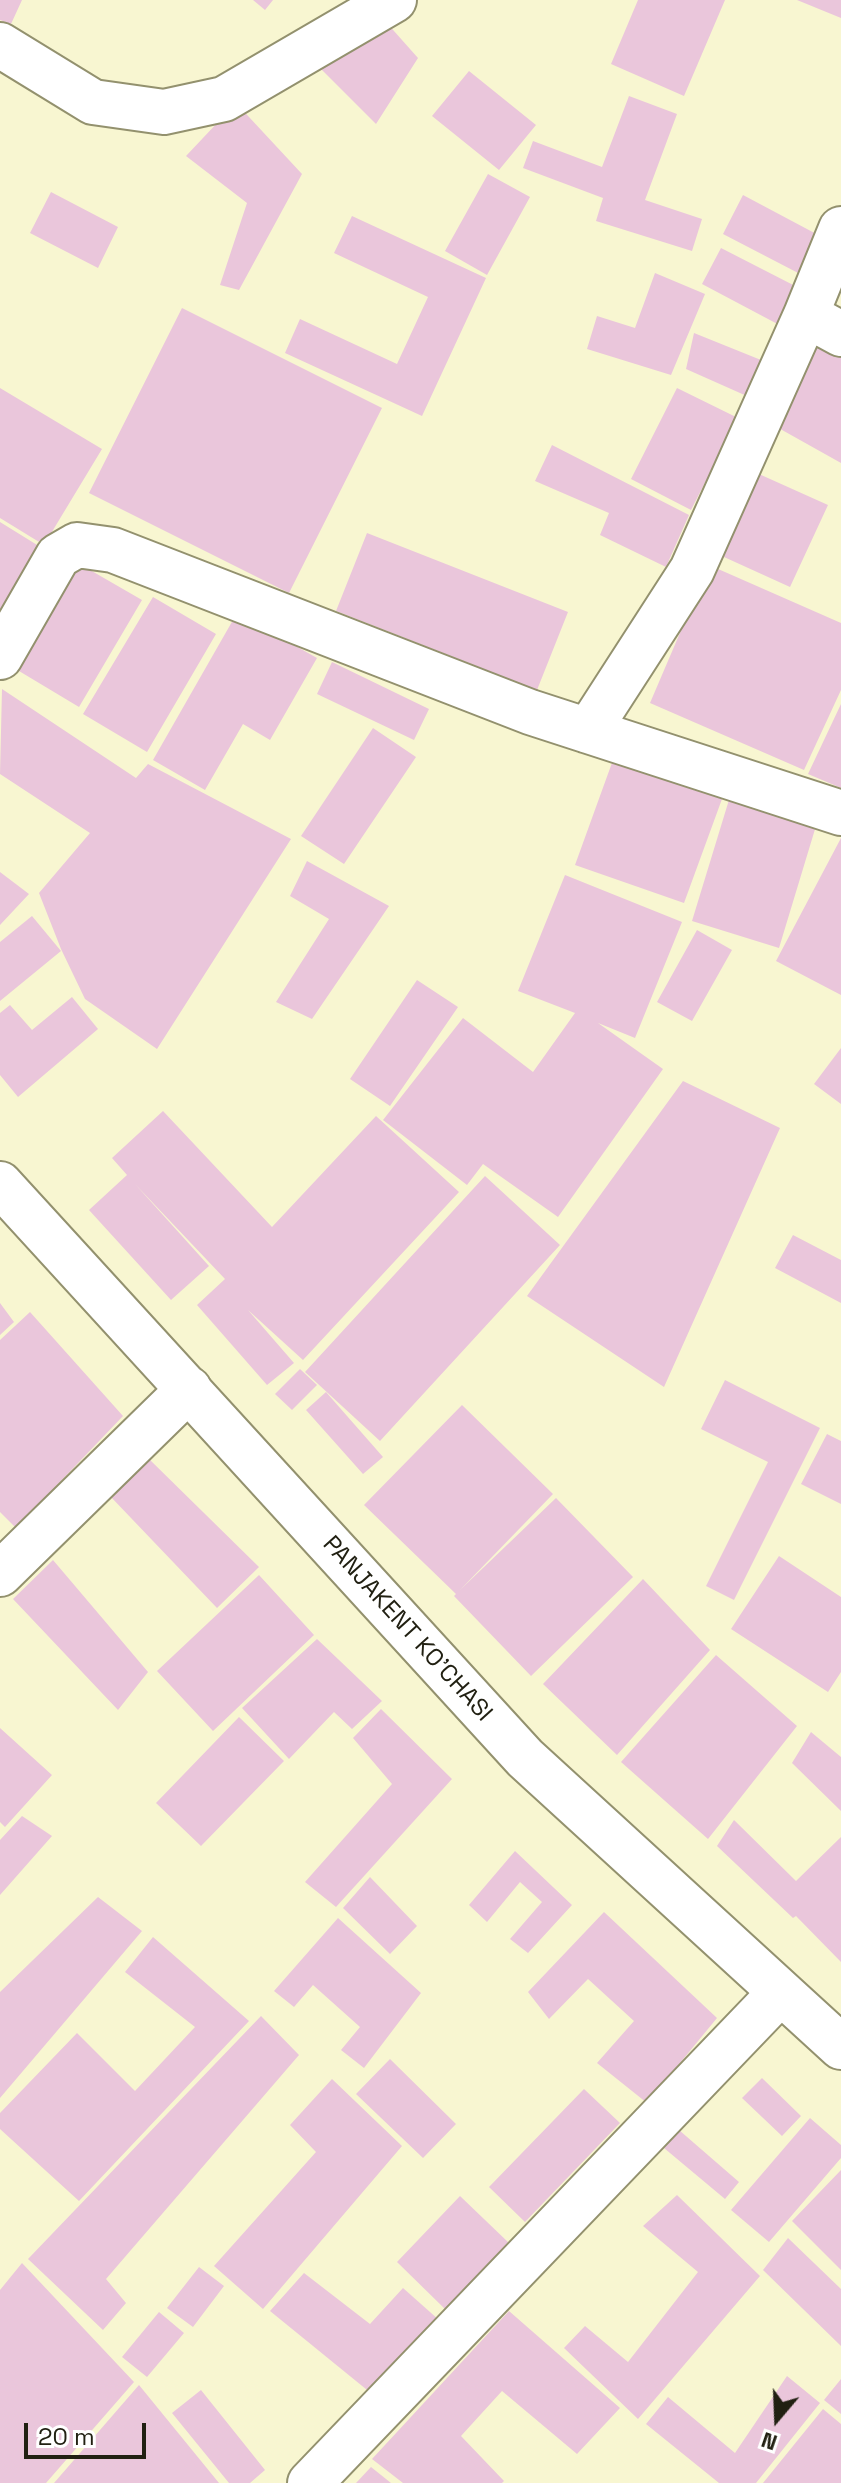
<!DOCTYPE html>
<html>
<head>
<meta charset="utf-8">
<style>
	body { margin:0 }
	#map { position:relative; width:841px; height:2483px; overflow:hidden; background:#f8f6d1; font-family:"Space Grotesk",sans-serif }
	canvas { display:block }
	.north { position:absolute; left:737px; top:2379px; width:80px; height:80px; -webkit-text-stroke:6px #fff; paint-order:stroke; rotate:199deg; font-size:22px; font-weight:700; line-height:32px; text-align:center; color:#212012 }
	.north::after { content:''; display:block; margin:auto; width:28px; height:36px; background:#212012; clip-path:polygon(50% 0,100% 100%,50% 72%,0 100%) }
	.scale { position:absolute; left:24px; top:2423px; width:122px; height:36px; box-sizing:border-box; border:4px solid #212012; border-top:0; padding-left:10px; font-size:24px; line-height:28px; white-space:nowrap; color:#212012; -webkit-text-stroke:6px #fff; paint-order:stroke }
</style>
</head>
<body>
<div id="map">
<canvas width="841" height="2483"></canvas>
<div class="north">N</div>
<div class="scale">20 m</div>
</div>
<script>
const g = document.querySelector('canvas').getContext('2d');
g.lineJoin = 'round';
function fill(path, color) { g.fillStyle = color; g.fill(path, 'evenodd'); }
function trace(path, color, width, dash) { g.strokeStyle = color; g.lineWidth = width; g.lineCap = dash ? 'butt' : 'round'; g.setLineDash(dash || []); g.stroke(path); }
function label(font, color, halo, rows, align = 'center') {
  g.font = font + ' "Space Grotesk",sans-serif'; g.lineWidth = 6; g.setLineDash([]); g.textBaseline = 'middle'; g.strokeStyle = halo; g.fillStyle = color; for (const [text, x, y, turn = 0] of rows) {
    g.save(); g.translate(x, y); g.rotate((+turn || 0) * Math.PI / 180); g.textAlign = isNaN(turn) ? turn : align; if (halo) g.strokeText(text, 0, 0); g.fillText(text, 0, 0); g.restore();
  }
}
fill(new Path2D(`
	M0,0H22L11,24L0,20Z
	M253,0H273L265,10Z
	M638,0H725L684,96L611,64Z
	M797,0H841V18Z
	M378,13L418,58L376,124L319,67Z
	M469,71L536,125L499,170L432,116Z
	M629,96L677,114L645,200L702,219L692,251L596,221L603,198L523,168L533,141L602,167Z
	M236,103L302,174L239,290L220,285L247,203L186,156Z
	M488,174L530,197L487,275L445,251Z
	M51,192L118,227L98,268L30,233Z
	M743,195L822,237L802,275L723,234Z
	M352,216L486,278L422,416L285,353L300,319L397,364L428,297L334,253Z
	M721,248L801,289L785,328L702,284Z
	M655,273L705,294L671,375L587,349L597,316L635,328Z
	M182,308L382,408L289,593L89,493Z
	M816,330L841,343V463L766,421Z
	M694,333L761,360L749,397L686,369Z
	M0,388L102,449L44,545L0,518Z
	M677,388L738,418L691,510L631,479Z
	M552,445L689,515L666,567L600,535L609,513L535,481Z
	M750,470L828,505L790,587L713,552Z
	M0,522L42,548L0,613Z
	M367,533L568,612L537,690L336,611Z
	M71,559L142,600L79,707L9,665Z
	M709,565L841,623V690L804,770L650,703Z
	M153,597L216,634L147,752L83,714Z
	M237,613L317,658L270,740L243,724L205,790L153,760Z
	M332,662L429,709L414,740L317,694Z
	M2,689L136,778L148,764L291,839L157,1049L85,999L61,949L39,893L90,833L0,774Z
	M841,704V788L808,774Z
	M373,728L416,757L344,864L301,836Z
	M613,760L722,799L684,903L575,865Z
	M732,790L819,816L779,948L692,921Z
	M841,838V995L776,961Z
	M307,861L389,906L312,1019L276,1002L329,919L290,896Z
	M0,872L29,894L0,925Z
	M565,875L682,922L635,1038L598,1023L663,1069L558,1217L483,1164L467,1185L383,1120L463,1018L533,1072L575,1013L518,991Z
	M32,916L61,951L0,1001V942Z
	M697,930L732,950L692,1021L657,1002Z
	M417,980L458,1007L390,1106L350,1079Z
	M72,997L98,1029L18,1097L0,1075V1013L10,1005L32,1030Z
	M841,1048V1104L814,1084Z
	M683,1081L780,1128L664,1387L527,1296Z
	M163,1111L272,1227L376,1116L459,1192L303,1360L248,1310L294,1363L267,1385L197,1305L225,1279L135,1184L209,1266L171,1300L89,1210L127,1175L112,1158Z
	M485,1176L560,1245L380,1441L305,1372Z
	M793,1235L841,1260V1303L775,1268Z
	M0,1303L14,1322L0,1335Z
	M30,1312L123,1416L16,1528L0,1512V1340Z
	M300,1369L317,1385L292,1410L275,1394Z
	M725,1380L820,1428L734,1600L706,1586L768,1462L701,1429Z
	M326,1392L383,1457L363,1474L306,1410Z
	M462,1405L553,1494L460,1590L556,1498L633,1577L531,1676L454,1596L456,1594L364,1505Z
	M827,1434L841,1441V1504L801,1484Z
	M148,1458L259,1567L217,1608L110,1496Z
	M779,1556L841,1597V1672L828,1692L731,1629Z
	M53,1560L148,1672L118,1710L13,1599Z
	M259,1575L314,1635L213,1731L157,1671Z
	M643,1579L710,1650L617,1755L543,1684Z
	M317,1639L382,1701L352,1729L334,1712L289,1759L242,1708Z
	M716,1655L797,1726L708,1839L621,1762Z
	M381,1709L452,1779L336,1907L305,1882L392,1784L353,1738Z
	M239,1717L284,1761L201,1846L156,1803Z
	M0,1728L52,1775L5,1827L0,1822Z
	M811,1732L841,1757V1811L792,1763Z
	M22,1816L52,1836L0,1895V1840Z
	M734,1820L796,1881L841,1837V1962L796,1916L793,1918L717,1846Z
	M515,1851L572,1905L528,1953L510,1939L542,1902L520,1882L487,1922L469,1905Z
	M370,1877L417,1926L390,1954L343,1908Z
	M98,1897L142,1931L0,2098V1992Z
	M604,1912L717,2018L647,2103L597,2063L634,2021L588,1979L549,2019L528,1992Z
	M338,1918L421,1993L364,2068L341,2050L360,2027L313,1985L294,2007L274,1991Z
	M153,1937L249,2021L79,2201L0,2129V2113L77,2033L135,2091L195,2027L125,1972Z
	M261,2016L299,2055L106,2279L126,2303L103,2330L28,2259Z
	M390,2059L456,2124L423,2158L356,2094Z
	M762,2078L801,2116L782,2136L742,2098Z
	M332,2079L402,2146L263,2309L214,2266L316,2152L290,2125Z
	M584,2089L620,2123L525,2222L489,2187Z
	M810,2118L841,2145V2158L769,2242L731,2210Z
	M679,2130L739,2182L725,2199L664,2148Z
	M841,2170V2270L792,2221Z
	M677,2195L760,2276L638,2419L564,2348L585,2326L628,2362L698,2272L643,2226Z
	M460,2196L509,2243L445,2309L397,2262Z
	M788,2238L841,2289V2346L763,2270Z
	M22,2263L134,2382L46,2483H0V2290Z
	M199,2267L224,2286L193,2327L167,2308Z
	M304,2273L370,2324L403,2288L439,2320L372,2394L270,2311Z
	M509,2311L620,2408L577,2454L502,2391L461,2436L504,2481L502,2483H403L372,2459Z
	M159,2312L184,2333L147,2377L122,2357Z
	M787,2376L820,2403L756,2483H719L646,2424L668,2397L735,2453Z
	M841,2379V2414L824,2400Z
	M139,2385L219,2483H54Z
	M201,2390L265,2470L250,2483H229L172,2413Z
	M823,2409L841,2424V2483H763Z
	M371,2467L391,2483H356Z`), '#eac6db');
const minor = new Path2D(`
	M0,45L93,102L164,112L224,99L394,0
	M806,315L841,334
	M0,657L58,556L77,545L113,550L530,712L841,813
	M588,731L692,570L806,315L841,229
	M0,1574L189,1389
	M310,2483L780,1993`);
const primary = new Path2D(`
	M0,1184L525,1758L841,2047`);
trace(minor, '#93916e', 48);
trace(primary, '#93916e', 48);
trace(minor, '#fff', 44);
trace(primary, '#fff', 44);
label('24px', '#212012', '#fff', [
	["PANJAKENT KO'CHASI",407,1629,48]
]);
</script>
</body>
</html>
